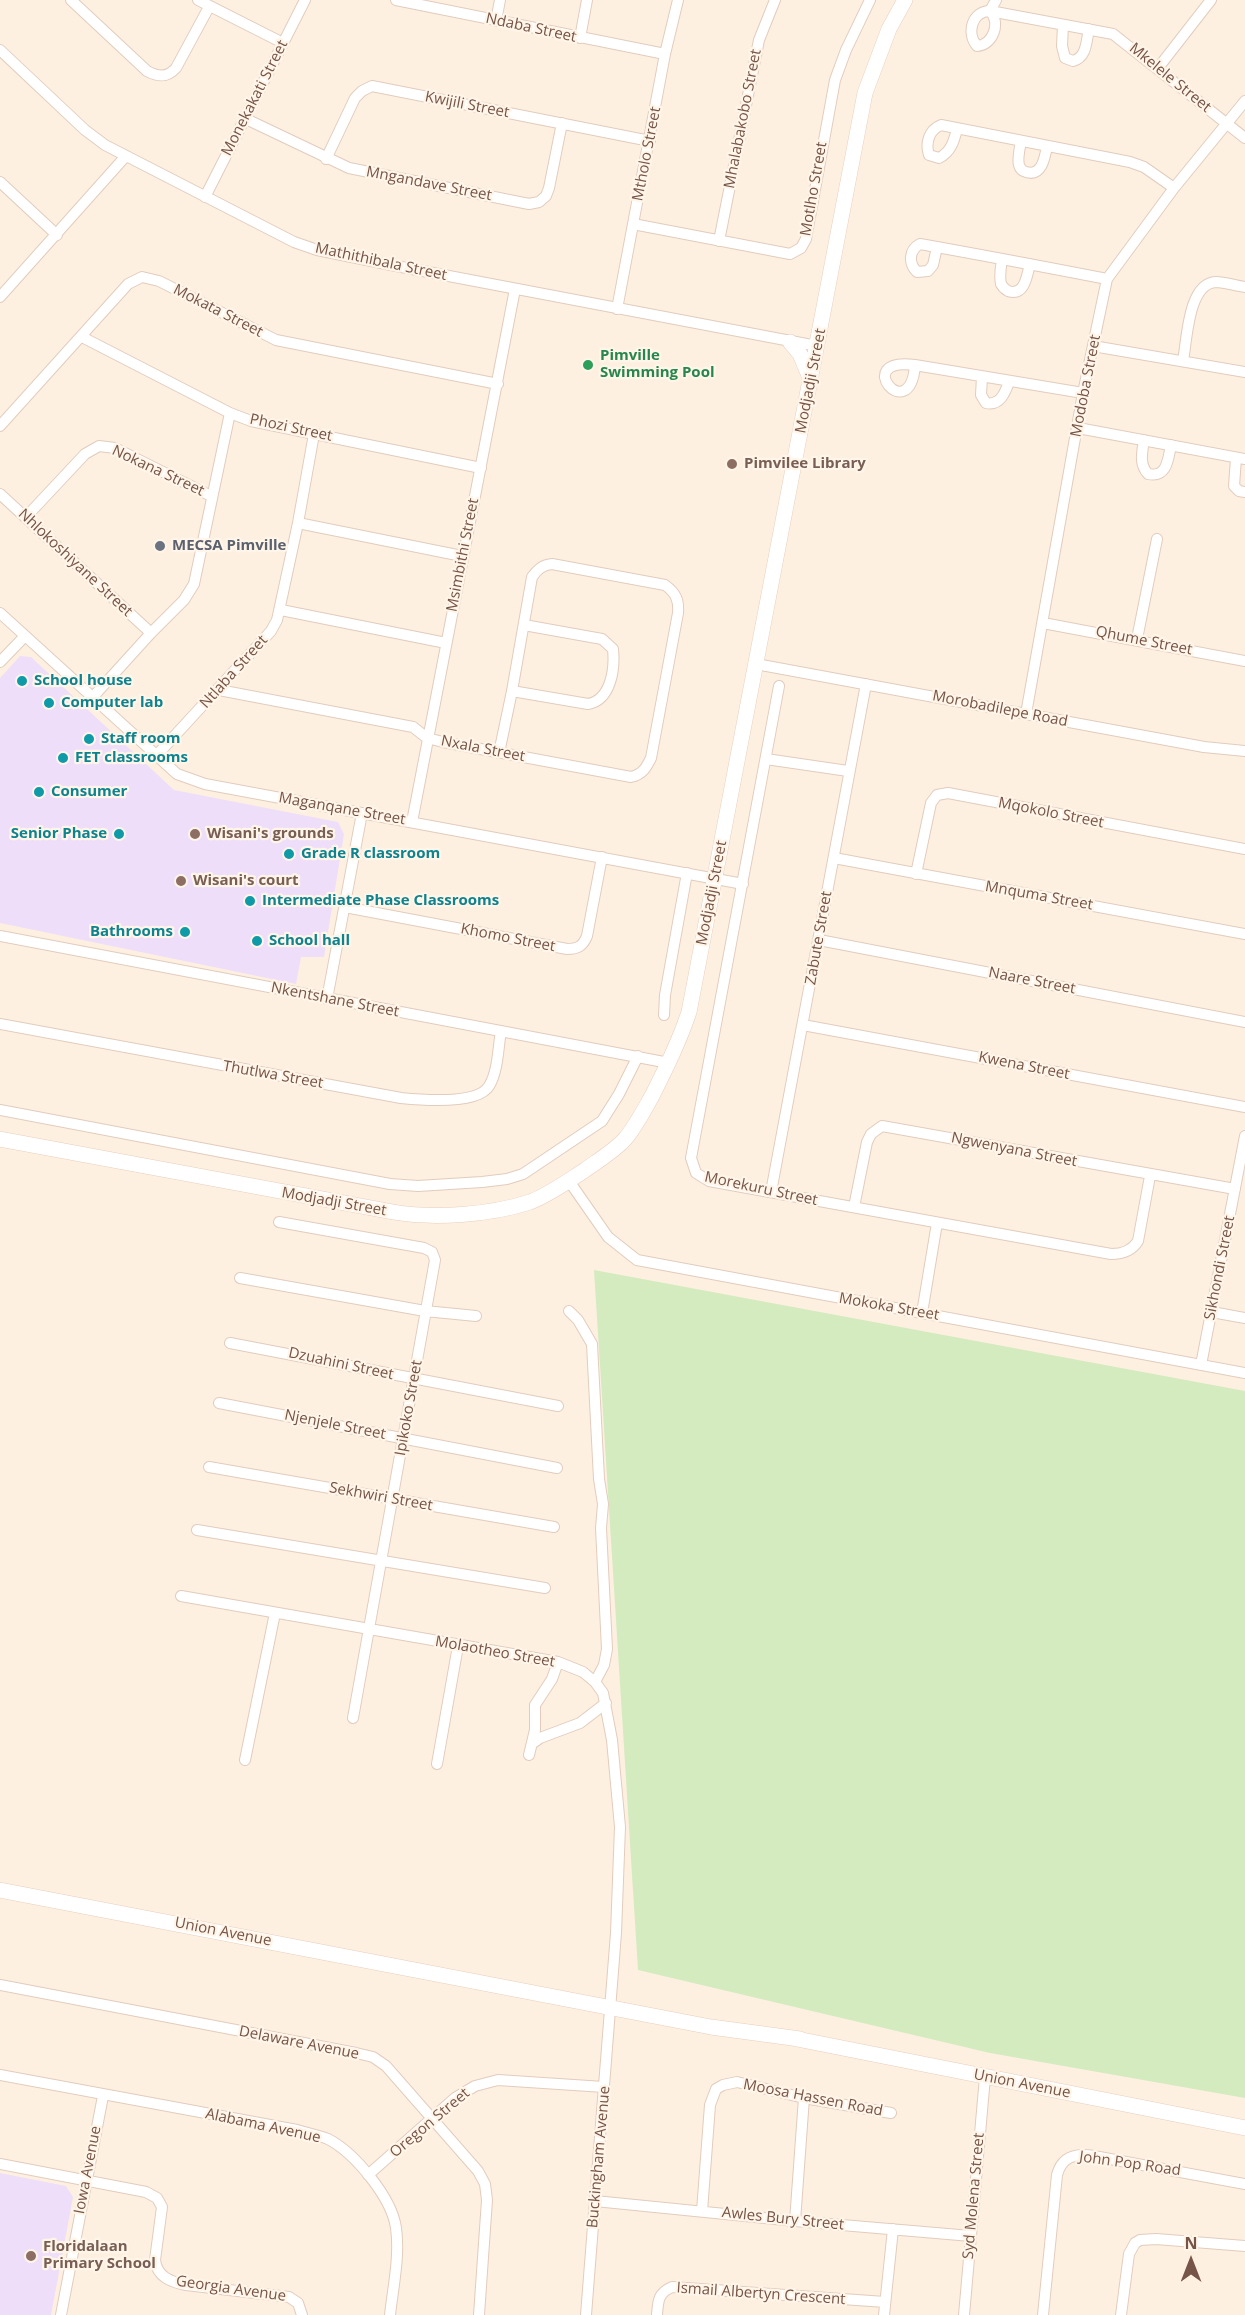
<!DOCTYPE html>
<html>
<head>
<meta charset="utf-8">
<style>
	body { margin:0 }
	#map { position:relative; width:1245px; height:2315px; overflow:hidden; background:#fdf0e1; font-family:"Open Sans",sans-serif }
	canvas { display:block }
	.north { position:absolute; left:1161px; top:2231px; width:60px; height:60px; -webkit-text-stroke:4px #fff5e8; paint-order:stroke; rotate:0deg; font-size:16px; font-weight:700; line-height:24px; text-align:center; color:#765447 }
	.north::after { content:''; display:block; margin:auto; width:21px; height:27px; background:#765447; clip-path:polygon(50% 0,100% 100%,50% 72%,0 100%) }
</style>
</head>
<body>
<div id="map">
<canvas width="1245" height="2315"></canvas>
<div class="north">N</div>
</div>
<script>
const g = document.querySelector('canvas').getContext('2d');
g.lineJoin = 'round';
function fill(path, color) { g.fillStyle = color; g.fill(path, 'evenodd'); }
function trace(path, color, width, dash) { g.strokeStyle = color; g.lineWidth = width; g.lineCap = dash ? 'butt' : 'round'; g.setLineDash(dash || []); g.stroke(path); }
function label(font, color, halo, rows, align = 'center') {
  g.font = font + ' "Open Sans",sans-serif'; g.lineWidth = 4.5; g.setLineDash([]); g.textBaseline = 'middle'; g.strokeStyle = halo; g.fillStyle = color; for (const [text, x, y, turn = 0] of rows) {
    g.save(); g.translate(x, y); g.rotate((+turn || 0) * Math.PI / 180); g.textAlign = isNaN(turn) ? turn : align; if (halo) g.strokeText(text, 0, 0); g.fillText(text, 0, 0); g.restore();
  }
}
fill(new Path2D(`
	M20,656L31,657L174,790L338,822L344,834L324,957H301L296,984L0,923V678Z
	M0,2173L66,2186L73,2197L51,2315H0Z`), '#eedef9');
fill(new Path2D(`
	M594,1270L1245,1391V2098L990,2053L638,1970Z`), '#d4ebbf');
const street = new Path2D(`
	M71,0L147,71C158,77 167,78 176,68L209,7
	M198,0L283,43
	M396,0L665,54
	M990,11C1001,23 993,45 977,46C966,33 972,11 990,11L1113,34L1245,138
	M990,11L996,0
	M496,21L500,0
	M1063,25L1062,46L1065,58L1073,61C1087,57 1086,42 1089,29
	M580,38L587,0
	M0,50L85,130L105,145L294,242L317,250L391,265L817,346
	M1158,68L1211,0
	M246,119L349,168L529,204L539,202L546,196L549,188L562,123
	M957,129C954,141 951,152 939,158L929,155C925,143 929,130 941,125L1130,162L1144,167L1174,188
	M1021,141C1020,148 1017,158 1019,165C1020,169 1022,171 1026,172C1042,177 1045,157 1047,146
	M326,159L355,98L362,91L372,86L650,141
	M0,182L57,235
	M205,197L305,0
	M633,224L790,254L801,248L806,239L835,80L846,50L870,0
	M719,241L759,40L775,0
	M937,247L933,265L928,271L917,272C908,263 909,250 920,244C982,255 1045,267 1107,279
	M1002,259C1001,266 999,276 1001,284C1003,288 1005,289 1008,291C1025,297 1027,275 1030,264
	M0,297L125,157
	M617,309L665,54L678,0
	M82,337L230,413L251,421L481,468
	M1093,346L1245,372
	M1183,361C1187,340 1188,283 1216,282C1225,282 1236,286 1245,287
	M915,365C910,429 850,356 915,365L1083,393
	M982,377L981,395L986,403C1000,406 1005,393 1009,382
	M0,426L128,284L142,277L159,281L276,340L498,384
	M1078,428L1245,459
	M1144,440C1142,453 1139,464 1148,474C1167,478 1168,460 1171,445
	M1236,458L1234,486L1239,491L1245,492
	M0,494L151,633
	M26,517L85,454L99,446L115,448L211,496
	M298,523L462,556
	M281,610L446,643
	M0,613L177,774L205,784L743,884
	M1043,623L1245,661
	M1137,639L1157,539
	M0,662L25,636
	M756,664L1204,747L1245,751
	M779,686L691,1158L696,1173L709,1181L1111,1254C1123,1254 1132,1251 1138,1241L1150,1176
	M219,690L413,727L427,738L443,742L631,777C643,774 646,768 651,758L678,613C679,600 676,593 665,585L552,564C542,565 537,570 532,577L512,691L499,753
	M512,691L588,704C611,700 615,669 613,649L602,639L524,625
	M92,698L151,633L184,600L194,584L230,413
	M1026,714L1083,393L1107,279L1174,188L1245,101
	M156,756L271,631L277,620L298,523L314,434
	M766,759L848,771
	M412,822L515,289
	M834,858L1245,934
	M916,874L931,803L937,795L948,793L1245,849
	M345,907L567,949C578,949 583,946 587,936L602,857
	M0,936L669,1063
	M819,940L1245,1022
	M327,999L362,813
	M664,1015L665,995L687,873
	M0,1024L401,1098C421,1100 478,1105 489,1086C498,1072 498,1048 501,1031
	M803,1025L1245,1107
	M0,1110L390,1184L418,1186L482,1182L507,1179L523,1174L602,1121L619,1094L638,1056
	M569,1181L608,1237L637,1260L1245,1373
	M771,1192L866,684
	M854,1207L867,1142L871,1134L882,1126L1235,1189
	M279,1222L424,1248L432,1252L435,1260L353,1718
	M240,1278L425,1311L476,1316
	M569,1311L578,1320L592,1344L599,1479L603,1504L601,1528L607,1649L604,1665L595,1682
	M1212,1312L1245,1318
	M922,1313L937,1223
	M230,1343L558,1406
	M1201,1365L1245,1136
	M219,1403L557,1468
	M209,1467L554,1527
	M197,1530L545,1588
	M181,1596L558,1662L583,1672L595,1682L603,1693L612,1740L620,1827L616,1933L586,2315
	M533,1743L540,1738L580,1723L606,1703
	M529,1755L535,1730V1705L552,1679L558,1662
	M245,1760L275,1613
	M437,1764L458,1646
	M0,1985L356,2053L373,2057L386,2066L478,2171L485,2184L487,2200L479,2315
	M0,2075L297,2130C307,2133 318,2135 328,2139C355,2153 392,2198 396,2228C400,2256 393,2287 390,2315
	M0,2164L146,2192L157,2198L162,2207L155,2260C157,2277 171,2282 186,2285L289,2297L298,2303L302,2315
	M368,2175L455,2098L475,2086L498,2080L604,2087
	M595,2201L795,2221L971,2236
	M702,2211L710,2105L716,2089L723,2085L737,2082L804,2098L891,2113
	M795,2221L804,2098
	M61,2315L103,2096
	M657,2315C658,2301 658,2293 672,2287L885,2302
	M884,2315L893,2229
	M964,2315L985,2077
	M1043,2315L1057,2175C1062,2156 1076,2153 1094,2156L1245,2184
	M1121,2315L1129,2254L1135,2243L1140,2240L1156,2239L1245,2246`);
const secondary = new Path2D(`
	M790,342L800,354L811,380
	M0,1139L393,1212C434,1219 490,1215 530,1202C549,1195 568,1181 585,1170C599,1160 614,1151 625,1139C636,1126 644,1110 652,1096C666,1068 679,1042 689,1012L865,93L889,29L905,0
	M0,1890L711,2027L800,2039
	M792,2038L1245,2128`);
trace(street, '#e2ccbd', 12);
trace(secondary, '#e9cebc', 16);
trace(street, '#fff', 10);
trace(secondary, '#fff', 15);
for (const [x, y, r, color] of [
	[588,365,6,"#2e9e5b"],
	[732,464,6,"#8d6e63"],
	[160,546,6,"#6b7280"],
	[22,681,6,"#0f9aa8"],
	[49,703,6,"#0f9aa8"],
	[89,739,6,"#0f9aa8"],
	[63,758,6,"#0f9aa8"],
	[39,792,6,"#0f9aa8"],
	[119,834,6,"#0f9aa8"],
	[195,834,6,"#8d6e63"],
	[289,854,6,"#0f9aa8"],
	[181,881,6,"#8d6e63"],
	[250,901,6,"#0f9aa8"],
	[185,932,6,"#0f9aa8"],
	[257,941,6,"#0f9aa8"],
	[31,2256,6,"#8d6e63"]
]) { const dot = new Path2D(); dot.arc(x, y, r, 0, 2 * Math.PI); g.fillStyle = color; g.fill(dot); trace(dot, '#fff5e8', 2); }
label('15px', '#765447', '#fff5e8', [
	["Ndaba Street",531,28,12],
	["Mkelele Street",1170,78,39],
	["Monekakati Street",255,98,-63],
	["Kwijili Street",467,105,11],
	["Mhalabakobo Street",743,119,-79],
	["Mtholo Street",647,154,-79],
	["Mngandave Street",429,184,11],
	["Motlho Street",814,189,-80],
	["Mathithibala Street",381,262,12],
	["Mokata Street",218,311,27],
	["Modjadji Street",811,381,-79],
	["Modoba Street",1086,386,-79],
	["Phozi Street",291,428,12],
	["Nokana Street",158,471,25],
	["Msimbithi Street",463,555,-79],
	["Nhlokoshiyane Street",75,563,43],
	["Qhume Street",1144,641,11],
	["Ntlaba Street",234,672,-48],
	["Morobadilepe Road",1000,709,11],
	["Nxala Street",483,749,11],
	["Maganqane Street",342,809,10],
	["Mqokolo Street",1051,813,11],
	["Modjadji Street",712,893,-79],
	["Mnquma Street",1039,896,10],
	["Khomo Street",508,938,11],
	["Zabute Street",819,938,-80],
	["Naare Street",1032,981,11],
	["Nkentshane Street",335,1000,11],
	["Kwena Street",1024,1066,11],
	["Thutlwa Street",273,1075,10],
	["Ngwenyana Street",1014,1150,11],
	["Morekuru Street",761,1189,12],
	["Modjadji Street",334,1202,10],
	["Sikhondi Street",1220,1268,-79],
	["Mokoka Street",889,1307,10],
	["Dzuahini Street",341,1364,12],
	["Ipikoko Street",409,1408,-80],
	["Njenjele Street",335,1425,11],
	["Sekhwiri Street",381,1497,10],
	["Molaotheo Street",495,1652,10],
	["Union Avenue",223,1932,11],
	["Delaware Avenue",299,2043,11],
	["Union Avenue",1022,2084,11],
	["Moosa Hassen Road",813,2098,11],
	["Oregon Street",430,2123,-40],
	["Alabama Avenue",263,2126,12],
	["Buckingham Avenue",599,2157,-85],
	["John Pop Road",1130,2164,8],
	["Iowa Avenue",88,2170,-79],
	["Syd Molena Street",974,2196,-85],
	["Awles Bury Street",783,2219,6],
	["Georgia Avenue",231,2289,8],
	["Ismail Albertyn Crescent",761,2294,4]
]);
label('bold 15px', '#27864d', '#fff5e8', [
	["Pimville",600,356],
	["Swimming Pool",600,373]
], 'left');
label('bold 15px', '#785e54', '#fff5e8', [
	["Pimvilee Library",744,464],
	["Wisani's grounds",207,834],
	["Wisani's court",193,881],
	["Floridalaan",43,2247],
	["Primary School",43,2264]
], 'left');
label('bold 15px', '#5b616d', '#fff5e8', [
	["MECSA Pimville",172,546]
], 'left');
label('bold 15px', '#0d838f', '#fff5e8', [
	["School house",34,681],
	["Computer lab",61,703],
	["Staff room",101,739],
	["FET classrooms",75,758],
	["Consumer",51,792],
	["Senior Phase",107,834,"right"],
	["Grade R classroom",301,854],
	["Intermediate Phase Classrooms",262,901],
	["Bathrooms",173,932,"right"],
	["School hall",269,941]
], 'left');
</script>
</body>
</html>
